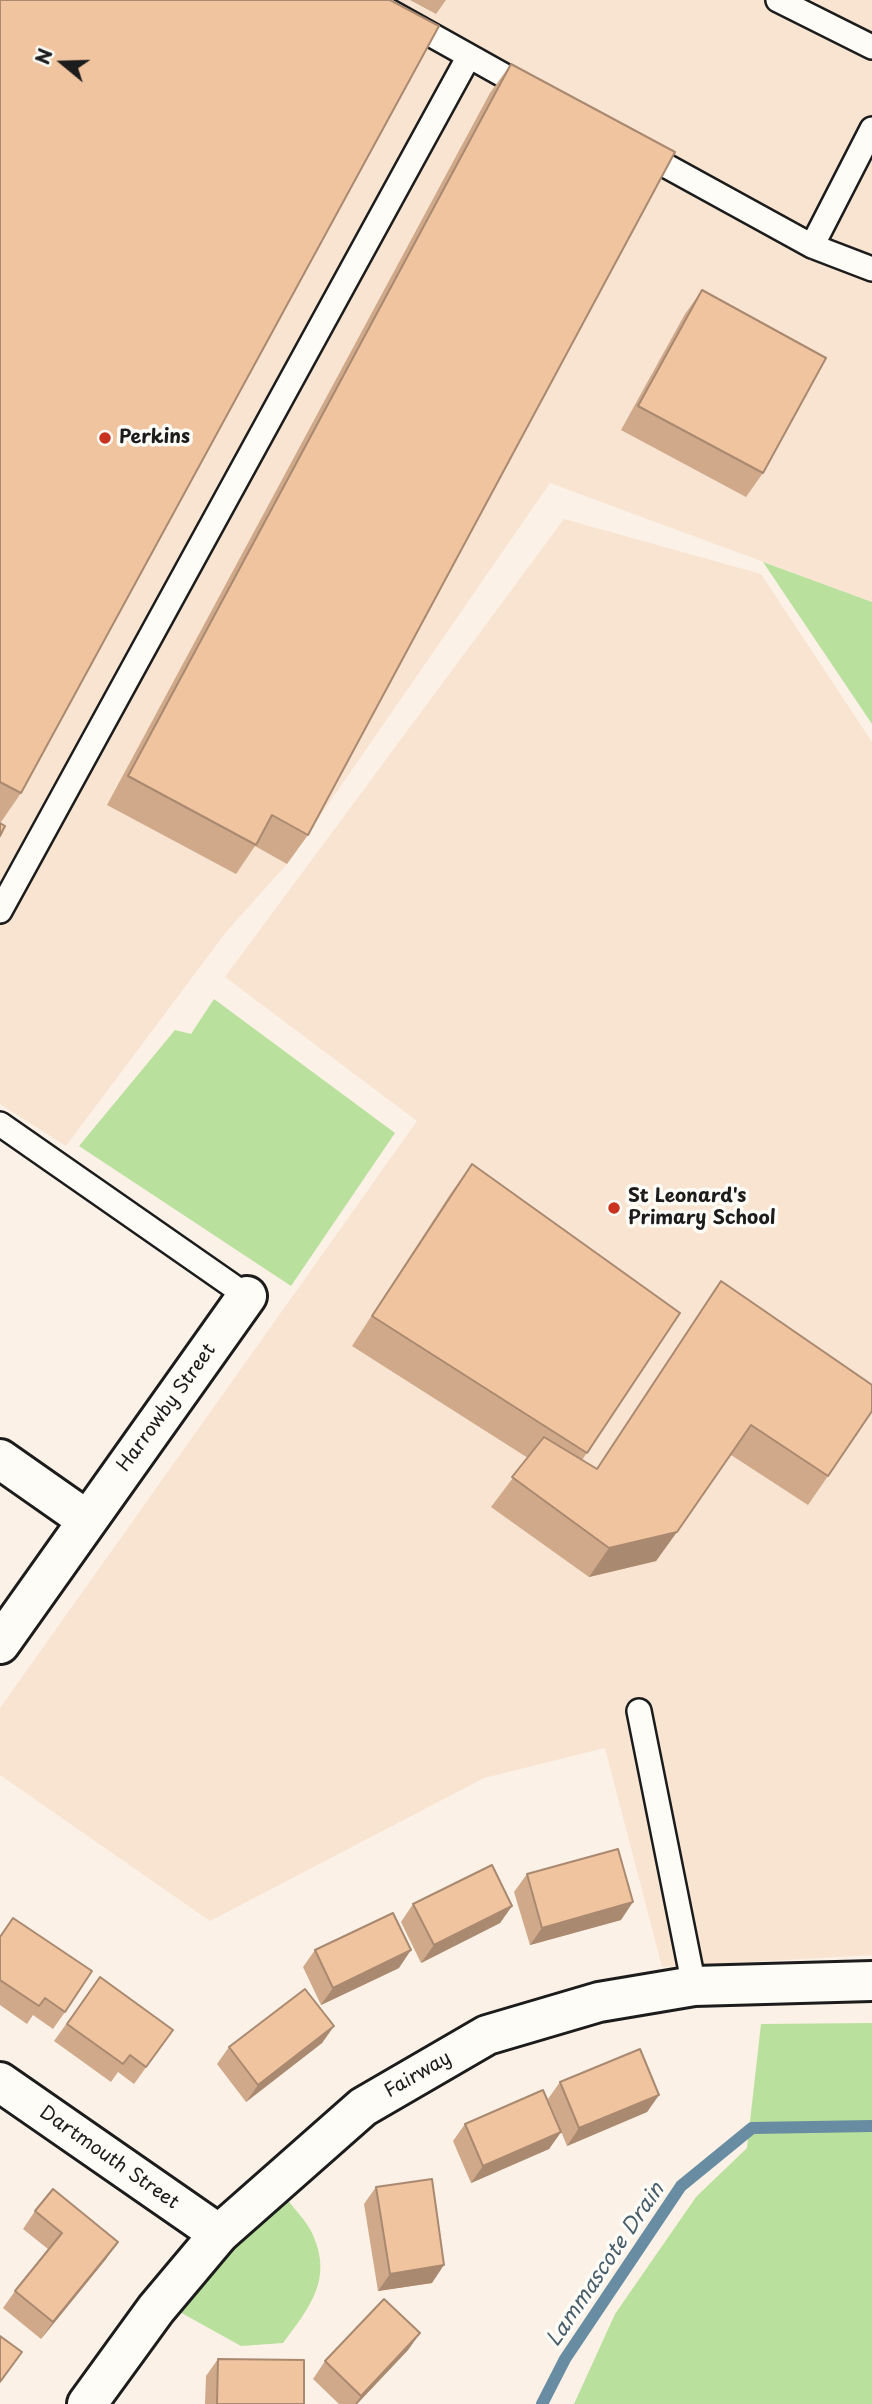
<!DOCTYPE html>
<html>
<head>
<meta charset="utf-8">
<style>
	body { margin:0 }
	#map { position:relative; width:872px; height:2404px; overflow:hidden; background:#fbf1e6; font-family:"Playpen Sans",sans-serif }
	canvas { display:block }
	.north { position:absolute; left:28px; top:28px; width:70px; height:70px; -webkit-text-stroke:5px #fdfcf7; paint-order:stroke; rotate:289deg; font-size:19px; font-weight:700; line-height:28px; text-align:center; color:#1c1c1c }
	.north::after { content:''; display:block; margin:auto; width:24px; height:32px; background:#1c1c1c; clip-path:polygon(50% 0,100% 100%,50% 72%,0 100%) }
</style>
</head>
<body>
<div id="map">
<canvas width="872" height="2404"></canvas>
<div class="north">N</div>
</div>
<script>
const g = document.querySelector('canvas').getContext('2d');
g.lineJoin = 'round';
function fill(path, color) { g.fillStyle = color; g.fill(path, 'evenodd'); }
function trace(path, color, width, dash) { g.strokeStyle = color; g.lineWidth = width; g.lineCap = dash ? 'butt' : 'round'; g.setLineDash(dash || []); g.stroke(path); }
function label(font, color, halo, rows, align = 'center') {
  g.font = font + ' "Playpen Sans",sans-serif'; g.lineWidth = 7; g.setLineDash([]); g.textBaseline = 'middle'; g.strokeStyle = halo; g.fillStyle = color; for (const [text, x, y, turn = 0] of rows) {
    g.save(); g.translate(x, y); g.rotate((+turn || 0) * Math.PI / 180); g.textAlign = isNaN(turn) ? turn : align; if (halo) g.strokeText(text, 0, 0); g.fillText(text, 0, 0); g.restore();
  }
}
fill(new Path2D(`
	M0,0H872V602L550,483L287,864L226,932L66,1146L0,1104Z
	M564,519L761,574L872,742V1955L662,1967L605,1748L484,1778L210,1921L0,1775V1708L417,1121L225,977Z`), '#f8e4d1');
fill(new Path2D(`
	M763,562L872,602V724Z
	M214,999L395,1133L291,1286L79,1146L175,1030L191,1034Z
	M872,2023V2404H574L615,2314L696,2197L747,2148L761,2024Z
	M284,2195C293,2208 307,2221 313,2235C333,2280 309,2308 283,2343L241,2346L178,2311Z`), '#b9e09c');
trace(new Path2D(`
	M542,2404L565,2359L681,2186L752,2128L872,2126`), '#688da2', 12);
const lane = new Path2D(`
	M369,0L528,89
	M778,0L872,47
	M641,152L812,246L872,269
	M812,246L872,129
	M0,911L469,56
	M0,1124L247,1296
	M639,1711L694,1986`);
const street = new Path2D(`
	M0,1459L87,1520
	M0,1644L247,1296
	M0,2082L219,2234`);
const secondary = new Path2D(`
	M87,2404L156,2309L219,2234L363,2107L487,2035L599,2002L694,1986L872,1981`);
trace(lane, '#1c1c1c', 28);
trace(street, '#1c1c1c', 44);
trace(secondary, '#1c1c1c', 44);
trace(lane, '#fdfcf7', 23);
trace(street, '#fdfcf7', 38);
trace(secondary, '#fdfcf7', 38);
fill(new Path2D(`
	M0,0L21,793L1,822H0Z
	M410,0H446L436,14Z
	M511,64L308,835L287,864L255,846L236,874L107,805L490,93Z
	M702,290L763,473L746,497L621,430L685,314Z
	M472,1164L680,1313L582,1460L597,1469L721,1281L828,1476L808,1505L731,1455L656,1561L589,1577L491,1507L528,1458L352,1346L451,1193Z
	M527,1874L621,1920L530,1945L514,1892Z
	M413,1904L512,1906L500,1923L421,1963L401,1922Z
	M0,1936L65,2012L53,2029L33,2015L27,2024L0,2005Z
	M315,1950L399,1968L321,2005L303,1967Z
	M100,1977L173,2030L134,2084L118,2072L111,2082L54,2041Z
	M334,2026L322,2043L246,2102L217,2064L229,2047Z
	M560,2082L659,2095L647,2112L567,2146L548,2099Z
	M465,2124L561,2132L549,2149L471,2183L453,2141Z
	M376,2187L432,2283L378,2291L364,2204Z
	M35,2211L106,2259L41,2339L3,2308L15,2291L48,2249L23,2229Z
	M420,2333L408,2350L357,2404H339L313,2379L325,2361Z
	M218,2359L304,2404H205L206,2376Z`), '#cfa98a');
fill(new Path2D(`
	M677,1532L656,1561L589,1577L609,1548Z
	M633,1902L621,1920L530,1945L542,1928Z
	M512,1906L500,1923L421,1963L434,1945Z
	M411,1950L399,1968L321,2005L333,1988Z
	M334,2026L322,2043L246,2102L258,2085Z
	M659,2095L647,2112L567,2146L579,2128Z
	M561,2132L549,2149L471,2183L483,2166Z
	M118,2242L106,2259L41,2339L53,2322Z
	M444,2265L432,2283L378,2291L390,2274Z
	M420,2333L408,2350L357,2404H355L361,2396Z`), '#a98970');
const building = new Path2D(`
	M0,0H390L439,26L21,793L0,782Z
	M511,64L675,152L308,835L272,815L256,845L128,776Z
	M702,290L826,358L763,473L638,406Z
	M0,823L5,826L0,836Z
	M472,1164L680,1313L587,1453L372,1316Z
	M721,1281L872,1385V1411L828,1476L751,1425L677,1532L609,1548L512,1477L544,1437L597,1469Z
	M618,1849L633,1902L542,1928L527,1874Z
	M492,1865L512,1906L434,1945L413,1904Z
	M393,1913L411,1950L333,1988L315,1950Z
	M13,1918L92,1971L65,2012L45,1998L39,2006L0,1980V1937Z
	M100,1977L173,2030L146,2067L130,2055L123,2064L67,2024Z
	M305,1989L334,2026L258,2085L229,2047Z
	M640,2049L659,2095L579,2128L560,2082Z
	M543,2090L561,2132L483,2166L465,2124Z
	M432,2179L444,2265L390,2274L376,2187Z
	M53,2189L118,2242L53,2322L15,2291L62,2233L35,2211Z
	M384,2299L420,2333L361,2396L325,2361Z
	M0,2336L22,2352L0,2382Z
	M218,2359L304,2360V2404H217Z`);
fill(building, '#f1c4a0');
trace(building, '#a98970', 2);
for (const [x, y, r, color] of [
	[105,438,7,"#c8321e"],
	[614,1208,7,"#c8321e"]
]) { const dot = new Path2D(); dot.arc(x, y, r, 0, 2 * Math.PI); g.fillStyle = color; g.fill(dot); trace(dot, '#fdfcf7', 2.5); }
label('bold 19px', '#1c1c1c', '#fdfcf7', [
	["Perkins",119,438],
	["St Leonard's",628,1197],
	["Primary School",628,1219]
], 'left');
label('19px', '#1c1c1c', '#fdfcf7', [
	["Harrowby Street",167,1408,-54],
	["Fairway",418,2075,-30],
	["Dartmouth Street",109,2158,35]
]);
label('italic 21px', '#485e6a', '#fdfcf7', [
	["Lammascote Drain",606,2265,-56]
]);
</script>
</body>
</html>
